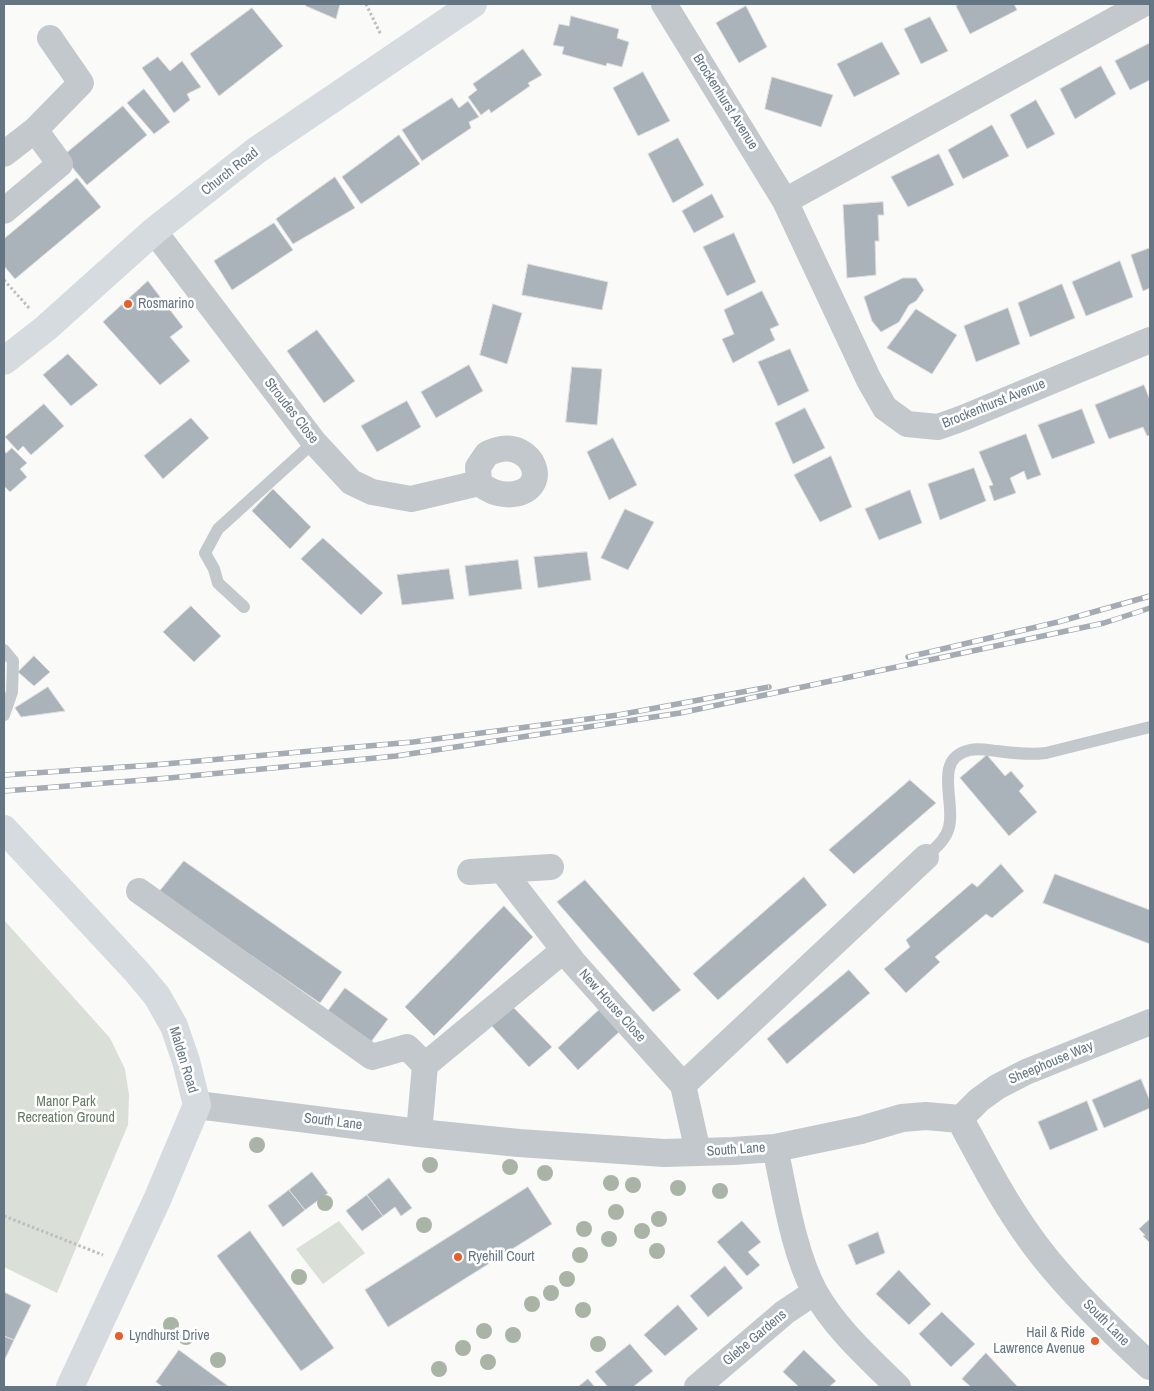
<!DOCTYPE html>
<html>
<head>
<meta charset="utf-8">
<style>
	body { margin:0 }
	#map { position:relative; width:1154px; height:1391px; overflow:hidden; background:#fafaf8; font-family:"Archivo Narrow",sans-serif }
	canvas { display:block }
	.frame { position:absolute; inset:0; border:5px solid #647584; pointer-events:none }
</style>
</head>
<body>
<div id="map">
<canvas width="1154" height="1391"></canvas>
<div class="frame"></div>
</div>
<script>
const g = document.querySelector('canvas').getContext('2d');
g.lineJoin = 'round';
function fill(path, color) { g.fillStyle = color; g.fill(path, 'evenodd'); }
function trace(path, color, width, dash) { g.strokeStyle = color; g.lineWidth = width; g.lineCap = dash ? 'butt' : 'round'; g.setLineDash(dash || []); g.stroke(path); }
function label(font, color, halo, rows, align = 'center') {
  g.font = font + ' "Archivo Narrow",sans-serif'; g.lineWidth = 5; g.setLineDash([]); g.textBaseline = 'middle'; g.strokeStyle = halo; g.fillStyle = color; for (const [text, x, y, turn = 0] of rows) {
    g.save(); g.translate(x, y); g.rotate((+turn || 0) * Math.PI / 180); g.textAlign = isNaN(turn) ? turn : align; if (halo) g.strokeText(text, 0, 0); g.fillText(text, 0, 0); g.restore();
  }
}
fill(new Path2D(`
	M4,920L110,1038L125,1069L129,1095L128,1125L57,1293L4,1267Z
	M339,1221L365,1253L323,1284L296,1249Z`), '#dadfd7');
const building = new Path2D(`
	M306,4H340L336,19L306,6Z
	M960,4H1014L1017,10L970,34L956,6Z
	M746,6L767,47L739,63L716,23Z
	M252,8L283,46L219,96L190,54Z
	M571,16L619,29L617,38L629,42L622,67L607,63L606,66L562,54L564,47L553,45L559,24L569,26Z
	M930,17L948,51L921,64L904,29Z
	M882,42L900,74L854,97L837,64Z
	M1150,43V80L1130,90L1115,61Z
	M523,49L542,75L528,83L530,86L491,113L489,109L481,115L468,97L477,90L473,84Z
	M158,57L170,71L182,61L201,87L187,94L190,100L174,113L142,68Z
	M1101,66L1116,94L1075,119L1060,89Z
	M643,72L670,121L638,136L613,88Z
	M772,77L833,95L821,127L765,109Z
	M144,89L170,122L154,134L127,103Z
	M452,98L459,108L468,101L479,117L469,122L471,128L422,161L402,130Z
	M1036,100L1055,134L1027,149L1010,115Z
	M123,106L147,135L87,185L63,156Z
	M992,125L1009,156L963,179L948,150Z
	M399,135L420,164L361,204L342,177Z
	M678,138L704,185L673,203L648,154Z
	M939,154L954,185L908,207L891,177Z
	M335,177L355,208L293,244L276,219Z
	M77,178L101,207L15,279L4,266V239Z
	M712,194L724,217L694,233L682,211Z
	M883,202L884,215H878L879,241H875L876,275L847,278L843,205Z
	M274,223L293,250L232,290L214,261Z
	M734,233L756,282L727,296L703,247Z
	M1150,248V288L1143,291L1131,255Z
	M1120,261L1133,297L1086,316L1072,282Z
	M528,264L608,282L602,310L522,295Z
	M903,278H916L924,290L916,301L909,305L899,322L881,332L872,321L864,297Z
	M148,281L183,327L170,337L190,361L160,385L103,322Z
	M1062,284L1075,318L1030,337L1018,303Z
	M762,291L779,325L770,329L775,340L733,363L722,339L734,334L724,310Z
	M493,304L522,313L507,364L480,355Z
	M1008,308L1020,344L976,362L964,326Z
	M916,309L957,335L932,374L887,348Z
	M317,330L355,381L324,403L287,351Z
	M790,349L809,391L778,406L758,362Z
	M68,354L98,385L71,406L43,375Z
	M469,365L483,391L436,418L421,392Z
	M572,367L602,369L597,425L566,422Z
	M1144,385L1150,400V435L1147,436L1143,427L1109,439L1095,405Z
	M407,401L421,427L377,452L361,426Z
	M44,404L64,426L31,455L23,446L18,451L5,437Z
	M805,408L825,448L793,464L775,423Z
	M1082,409L1095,443L1052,459L1038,425Z
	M191,418L209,438L163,479L144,456Z
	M1026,434L1041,475L1027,480L1024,471L1010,478L1016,493L994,501L989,486L993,485L979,452Z
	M613,438L637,485L609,500L587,452Z
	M12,448L27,463L20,469L27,477L10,492L4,486V451L6,453Z
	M831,456L852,507L820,522L794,475Z
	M974,468L986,501L940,520L928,484Z
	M273,489L311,527L290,549L252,511Z
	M910,490L922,523L879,540L865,509Z
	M625,509L654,522L628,570L601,558Z
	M323,538L383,593L361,615L301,559Z
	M587,552L591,580L538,588L534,557Z
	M518,560L522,589L469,596L465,566Z
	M449,569L454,599L402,605L397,575Z
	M191,606L221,636L194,662L163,632Z
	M34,656L50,672L34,686L18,672Z
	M48,687L65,711L21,717L15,708Z
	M987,755L1005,776L1011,771L1024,786L1019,791L1037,812L1009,836L960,778Z
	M910,780L936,803L854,874L829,850Z
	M184,861L342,972L320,1003L159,892Z
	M1001,864L1024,891L992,918L986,914L935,957L940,962L906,993L884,969L910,947L906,940L972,883L977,887Z
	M1055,874L1150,910V944L1043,903Z
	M804,877L827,905L718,1000L693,974Z
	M585,880L681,990L653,1012L557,902Z
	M504,906L533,937L434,1036L405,1007Z
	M849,970L870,993L787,1064L767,1039Z
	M345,988L388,1019L371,1042L328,1011Z
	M511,1005L552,1047L529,1067L489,1023Z
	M599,1010L619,1032L578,1070L558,1048Z
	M1141,1079L1150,1101V1108L1104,1128L1092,1100Z
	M1087,1101L1098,1130L1050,1150L1038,1122Z
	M312,1172L328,1193L305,1210L289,1190Z
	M389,1178L412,1208L401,1216L395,1207L383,1216L367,1195Z
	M528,1187L552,1224L388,1327L365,1290Z
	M289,1190L305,1210L283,1227L268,1206Z
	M367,1195L383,1216L362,1231L346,1211Z
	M1150,1219V1243L1143,1236L1145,1235L1139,1229Z
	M742,1221L761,1242L748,1252L760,1265L747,1276L717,1242Z
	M250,1231L334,1348L301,1371L217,1256Z
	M878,1232L885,1253L856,1265L848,1245Z
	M725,1266L743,1288L708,1317L690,1296Z
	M899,1270L931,1304L909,1325L876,1294Z
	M4,1292L31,1305L14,1340L4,1336Z
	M678,1305L698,1329L665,1356L644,1335Z
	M942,1312L975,1344L951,1367L919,1334Z
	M4,1336L14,1340L4,1361Z
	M630,1344L653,1371L633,1387H608L595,1372Z
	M179,1350L228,1386L163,1387L156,1382Z
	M804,1350L836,1381L829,1387H799L783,1372Z
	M986,1353L1018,1387H971L962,1379Z
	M588,1379L595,1387H578Z`);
fill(building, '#aab3ba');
trace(building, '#dcdcda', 1);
trace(new Path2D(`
	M366,4L381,35
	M4,280L30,309
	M4,1216L103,1255`), '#bbbfc2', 3, [2.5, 2.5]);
trace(new Path2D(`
	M244,607L218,583L214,569L205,553L218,529L314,442
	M4,650L13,661L12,692L4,715
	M926,857C935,848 946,840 949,827C956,803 932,758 970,750C978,748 988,750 997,751C1013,753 1029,755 1046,753L1150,727`), '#c3c8cc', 12);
trace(new Path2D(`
	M664,4L785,201L1143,4
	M4,154L35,130
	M785,201L869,380L885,408L907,424L938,427L963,418L1150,340
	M4,211L60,164L35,130L81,83L50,38
	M154,231L314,442L351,482L372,492L411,499L479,483C490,492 500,496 514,494C552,488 533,440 497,450C494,451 490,452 487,454C484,458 481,463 478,467L479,483
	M502,870L574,963L683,1085L698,1152
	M470,872L551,867
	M139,891L372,1057L407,1047L425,1065
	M683,1085L926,857
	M960,1119L979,1100L997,1087L1026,1072L1150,1022
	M419,1133L425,1065L564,950
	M775,1148C785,1193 793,1251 815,1292C835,1328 869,1358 898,1387
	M697,1387L785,1312L815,1292`), '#c3c8cc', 26);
trace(new Path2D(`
	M197,1105L419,1133L519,1143L664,1153L733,1151L775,1148L861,1130L902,1118L926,1116L960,1119C982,1160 1003,1201 1030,1238C1062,1283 1110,1329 1150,1366`), '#c3c8cc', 28);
trace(new Path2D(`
	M4,361L46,328L154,231L257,150L473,4`), '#d6dbdf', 28);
trace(new Path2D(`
	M4,829L137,972L157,996L174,1026L186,1061L197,1105L157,1200L70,1387`), '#d6dbdf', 28);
const rail = new Path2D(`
	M908,657L1058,622L1150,596
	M4,775L153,765L413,742L618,715L769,687
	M4,791L169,778L396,756L680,713L1104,623L1150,608`);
trace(rail, '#a4abb2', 5.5);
trace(rail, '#fff', 4, [11]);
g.fillStyle = '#a9b4a6';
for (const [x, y] of [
	[257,1145],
	[430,1165],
	[510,1167],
	[545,1173],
	[611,1183],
	[633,1185],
	[678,1188],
	[720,1191],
	[325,1203],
	[616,1212],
	[659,1219],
	[424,1225],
	[584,1229],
	[642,1231],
	[609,1239],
	[657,1251],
	[580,1255],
	[299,1277],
	[567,1279],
	[551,1293],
	[532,1304],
	[583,1310],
	[171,1325],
	[484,1331],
	[513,1335],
	[186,1337],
	[598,1344],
	[463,1348],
	[218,1360],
	[488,1362],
	[439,1369]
]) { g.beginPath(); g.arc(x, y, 8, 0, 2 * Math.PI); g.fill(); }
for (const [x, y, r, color] of [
	[128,304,5,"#e85d2a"],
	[458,1257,5,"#e85d2a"],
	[119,1336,5,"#e85d2a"],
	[1095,1341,5,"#e85d2a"]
]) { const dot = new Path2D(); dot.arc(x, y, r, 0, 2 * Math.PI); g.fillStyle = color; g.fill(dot); trace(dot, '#fff', 2); }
label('14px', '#647584', '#fff', [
	["Brockenhurst Avenue",725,102,58],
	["Church Road",230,172,-38],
	["Brockenhurst Avenue",994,404,-22],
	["Stroudes Close",291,411,52],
	["New House Close",612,1006,48],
	["Malden Road",183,1060,73],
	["Sheephouse Way",1051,1063,-23],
	["South Lane",333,1122,7],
	["South Lane",736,1150,-4],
	["South Lane",1106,1323,45],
	["Glebe Gardens",755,1338,-40]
]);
label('14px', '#647584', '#fff', [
	["Rosmarino",138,304],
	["Ryehill Court",468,1257],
	["Hail & Ride",1085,1333,"right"],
	["Lawrence Avenue",1085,1349,"right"],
	["Lyndhurst Drive",129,1336]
], 'left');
label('14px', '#677a63', '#fff', [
	["Manor Park",66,1102],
	["Recreation Ground",66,1118]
]);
</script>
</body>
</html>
